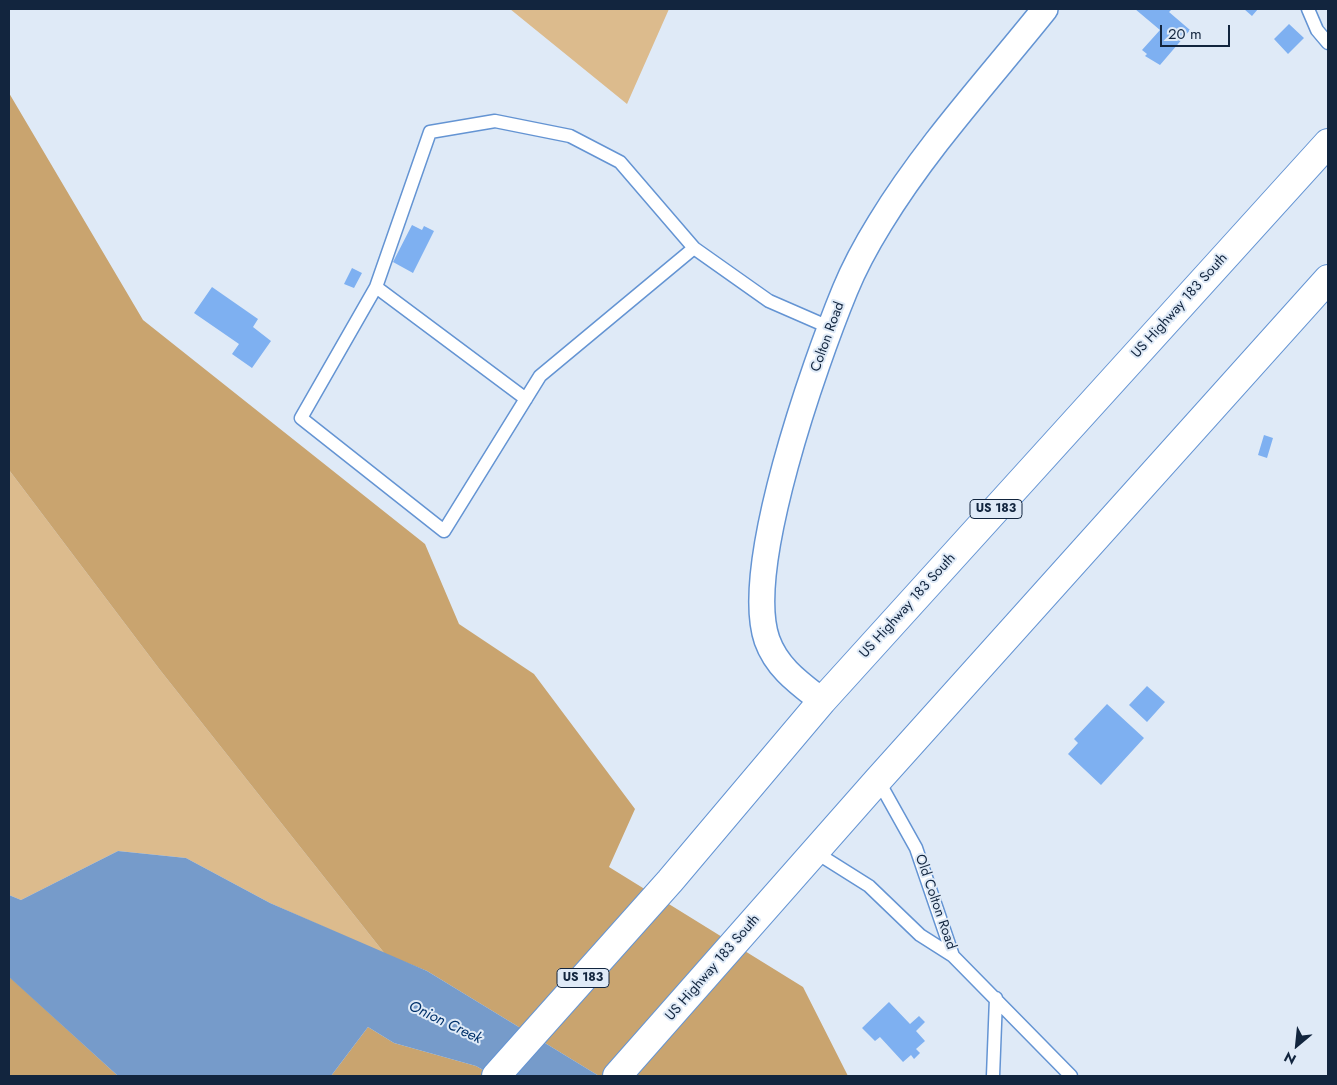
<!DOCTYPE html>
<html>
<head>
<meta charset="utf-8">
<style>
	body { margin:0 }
	#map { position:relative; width:1337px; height:1085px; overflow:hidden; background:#dfeaf7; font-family:Jost,sans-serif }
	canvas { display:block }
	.frame { position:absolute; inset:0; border:10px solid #12253e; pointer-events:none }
	.north { position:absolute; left:1272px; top:1020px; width:50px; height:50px; -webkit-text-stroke:4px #dfeaf7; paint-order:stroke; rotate:208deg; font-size:14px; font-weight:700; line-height:20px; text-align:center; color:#12253e }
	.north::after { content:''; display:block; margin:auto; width:18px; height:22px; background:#12253e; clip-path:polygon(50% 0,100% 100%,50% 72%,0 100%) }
	.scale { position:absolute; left:1160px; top:25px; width:70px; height:22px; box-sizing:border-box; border:2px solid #12253e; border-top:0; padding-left:6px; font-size:15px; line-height:18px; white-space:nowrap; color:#12253e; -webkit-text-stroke:4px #dfeaf7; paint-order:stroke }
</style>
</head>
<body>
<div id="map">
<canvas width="1337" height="1085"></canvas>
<div class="frame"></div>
<div class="north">N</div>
<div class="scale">20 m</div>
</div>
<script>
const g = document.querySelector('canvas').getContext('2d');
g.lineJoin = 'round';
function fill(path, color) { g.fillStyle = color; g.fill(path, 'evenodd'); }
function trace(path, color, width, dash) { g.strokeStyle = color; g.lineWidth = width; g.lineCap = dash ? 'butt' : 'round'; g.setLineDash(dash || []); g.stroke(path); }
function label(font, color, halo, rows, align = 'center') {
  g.font = font + ' Jost,sans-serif'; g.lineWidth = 4; g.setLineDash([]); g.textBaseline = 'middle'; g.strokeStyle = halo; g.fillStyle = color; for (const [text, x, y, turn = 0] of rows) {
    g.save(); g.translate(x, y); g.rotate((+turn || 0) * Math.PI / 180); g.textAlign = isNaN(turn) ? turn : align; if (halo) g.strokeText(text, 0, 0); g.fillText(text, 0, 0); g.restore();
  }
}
fill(new Path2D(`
	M510,9H669L627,104Z
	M9,470L160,670L385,954L270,903L186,858L118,851L21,900L9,895Z`), '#dcbb8d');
fill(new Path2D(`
	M9,93L143,320L425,544L459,624L534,674L635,809L609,867L803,987L848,1076H599L427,971L385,954L160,670L9,470Z
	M9,977L12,979L118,1076H9Z
	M368,1027L394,1043L476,1066L494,1076H331Z`), '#c9a46f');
fill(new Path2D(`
	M118,851L186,858L270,903L427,971L599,1076H494L476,1066L394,1043L368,1027L331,1076H118L9,977V895L21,900Z`), '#769bca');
fill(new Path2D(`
	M1135,9H1172L1169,12L1190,30L1160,65L1145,56L1147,54L1142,50L1160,30Z
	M1244,9H1258L1252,16Z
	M1289,24L1304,38L1288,54L1274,39Z
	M412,225L422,230L424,226L434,231L413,273L393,262Z
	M352,268L362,273L354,288L344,284Z
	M212,287L258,319L253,327L271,341L252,368L232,354L239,344L194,313Z
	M1264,435L1273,438L1267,458L1258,455Z
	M1147,686L1165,702L1147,722L1129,705Z
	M1107,704L1144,738L1101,785L1068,754L1078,743L1074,739Z
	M889,1002L910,1024L919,1016L925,1022L916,1031L925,1041L916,1049L920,1053L914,1059L911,1055L903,1062L880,1037L875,1041L862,1028Z`), '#7eb0f1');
const service = new Path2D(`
	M1308,9L1317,30L1328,43
	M694,248L620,162L570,136L495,121L430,132L376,287L301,418L444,531L540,376L694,248L769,301L831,328
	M376,287L526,399
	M878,780L916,848L953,956L1071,1076
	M815,852L869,886L920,935L953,956
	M993,1076L996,998`);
const minor = new Path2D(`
	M822,701C799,683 777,668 767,640C742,568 815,363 845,290C854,268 867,244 880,223C927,146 989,79 1045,9`);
const trunk = new Path2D(`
	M496,1076L670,881L822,701L1328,143
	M617,1076L878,780L1328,279`);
trace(service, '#6494d3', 15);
trace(minor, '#6494d3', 28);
trace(trunk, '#6494d3', 30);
trace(service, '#fff', 12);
trace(minor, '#fff', 25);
trace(trunk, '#fff', 28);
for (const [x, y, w] of [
	[996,509,52],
	[583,978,52]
]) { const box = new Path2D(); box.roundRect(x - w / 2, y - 9.5, w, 19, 4); g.fillStyle = '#dfeaf7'; g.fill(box); trace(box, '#12253e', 1); }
label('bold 12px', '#12253e', null, [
	["US 183",996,509],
	["US 183",583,978]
]);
label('14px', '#12253e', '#dfeaf7', [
	["US Highway 183 South",1180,306,-48],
	["Colton Road",828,337,-70],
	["US Highway 183 South",908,606,-48],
	["Old Colton Road",935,902,71],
	["US Highway 183 South",713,968,-49]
]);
label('italic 15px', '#00316a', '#dfeaf7', [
	["Onion Creek",445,1023,26]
]);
</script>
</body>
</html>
